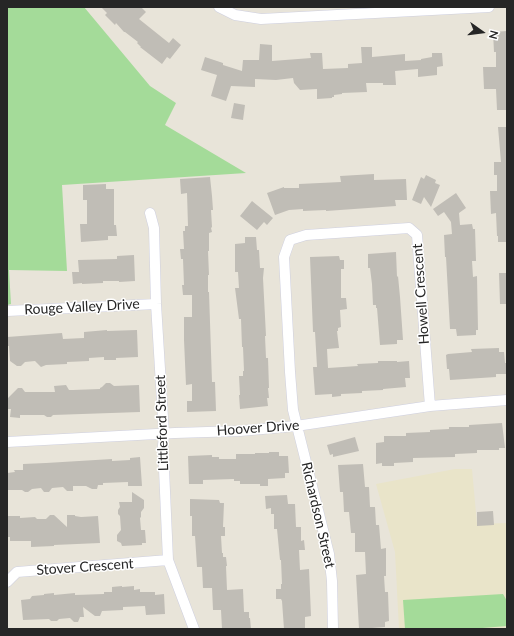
<!DOCTYPE html>
<html>
<head>
<meta charset="utf-8">
<style>
	body { margin:0 }
	#map { position:relative; width:514px; height:636px; overflow:hidden; background:#e8e4d9; font-family:Lato,sans-serif }
	canvas { display:block }
	.frame { position:absolute; inset:0; border:8px solid #262626; pointer-events:none }
	.north { position:absolute; left:462px; top:12px; width:40px; height:40px; -webkit-text-stroke:3px #fff; paint-order:stroke; rotate:104deg; font-size:11px; font-weight:700; line-height:16px; text-align:center; color:#262626 }
	.north::after { content:''; display:block; margin:auto; width:14px; height:18px; background:#262626; clip-path:polygon(50% 0,100% 100%,50% 72%,0 100%) }
</style>
</head>
<body>
<div id="map">
<canvas width="514" height="636"></canvas>
<div class="frame"></div>
<div class="north">N</div>
</div>
<script>
const g = document.querySelector('canvas').getContext('2d');
g.lineJoin = 'round';
function fill(path, color) { g.fillStyle = color; g.fill(path, 'evenodd'); }
function trace(path, color, width, dash) { g.strokeStyle = color; g.lineWidth = width; g.lineCap = dash ? 'butt' : 'round'; g.setLineDash(dash || []); g.stroke(path); }
function label(font, color, halo, rows, align = 'center') {
  g.font = font + ' Lato,sans-serif'; g.lineWidth = 3; g.setLineDash([]); g.textBaseline = 'middle'; g.strokeStyle = halo; g.fillStyle = color; for (const [text, x, y, turn = 0] of rows) {
    g.save(); g.translate(x, y); g.rotate((+turn || 0) * Math.PI / 180); g.textAlign = isNaN(turn) ? turn : align; if (halo) g.strokeText(text, 0, 0); g.fillText(text, 0, 0); g.restore();
  }
}
fill(new Path2D(`
	M455,469H472L477,524L507,523V629H399L395,552L376,484Z`), '#e9e4c9');
fill(new Path2D(`
	M7,7H84L150,86L176,103L165,125L246,173L62,185L67,271L9,270L11,304L7,305Z
	M503,594L507,601V626L470,629H405L403,600Z`), '#a4db99');
fill(new Path2D(`
	M101,7H141L146,12L139,19L169,43L173,38L181,45L170,59L167,57L162,64L140,47H141L137,43L138,42L125,32H124L116,23L115,25L105,15L107,13Z
	M507,31V110H497L496,89H484L483,67H496V52H494L493,32Z
	M260,44L272,45V61L311,58L310,53H322L323,69L348,68V64L362,63L361,47H372V57L405,54V61L421,60V59L432,57V53H442L443,66L437,67V75L418,77V69L395,71L396,85H383V83H366L367,92L342,93V94L334,95V97H332V98L317,99V89L300,90L294,83L293,78L276,80L255,79V87L231,86L226,101L211,96L217,75L201,70L205,57L223,63V65L242,71L243,60H259Z
	M234,103L245,105L243,120L231,118Z
	M498,127H507V242H498V236H497L496,213L491,214L490,191H497V175H494V162H501Z
	M374,174V180L406,179L407,200H395L396,206L326,211V210L303,211V209L289,210L275,215L267,193L284,187V188H299V184L341,182L340,176Z
	M426,175L436,180L435,183L440,185L431,207L424,197L421,204L412,200L421,177L424,179Z
	M210,177L212,196L213,210H211L212,227L211,228L212,232L209,233V251H208L209,275H208V292H209L212,382H215L216,411L187,412V401H192V384L186,385L184,340V317H192V295H183L182,285H184L183,259H181L180,249H184L183,231H185V226H188L187,193L181,194L180,179Z
	M106,184V189H114V225H116L117,236H108V240L81,242L80,224H87V200H83V185Z
	M456,193L466,208L459,213L460,225L472,224L473,229H475L476,261H472L473,277L477,276L478,330H476V335L457,336L456,329H450L446,257H445L444,235L452,234L451,222L444,212L438,216L433,209Z
	M252,201L273,218L267,225L264,222L257,230L240,216Z
	M245,237H256L257,250H259L260,268H264L263,278L266,336H265L266,358H268L269,388H268L269,398H267L268,406L240,409L239,395H240L239,376H243V371H244L243,347H242L241,319H239L235,288H239L238,272H235V244L245,243Z
	M396,252L397,277L398,276L400,297L403,340H397V344L380,345L377,308H376V305H373L372,284L370,268H368V254Z
	M134,255L135,281L119,282V281H103V283L82,284V283L73,284L72,272H79L78,260L117,259V256Z
	M339,256L340,260H344V269H341V298H346L347,309L340,310L341,327L338,328V331H337L339,348L327,349L328,368L358,366L357,364L378,363V361H397V362L409,361L410,378H405L406,387L383,389V390L362,391V393L341,394V396L332,397V394L315,395L313,367H317L315,332H313L310,257Z
	M499,273H507V304H500Z
	M107,330V331L137,330L138,357L116,358V360H104V357L89,358V361L67,362V364L46,365L41,367L35,361L25,362L21,366H17L10,361L9,346H8L7,337L62,333L63,339L84,338V332Z
	M499,348V352H504L505,363H507V374H496V377L450,380L449,369H447L446,355L448,354L472,352L471,349Z
	M106,383H110L114,386L139,385L140,412L53,415L51,417H47L44,415H20V418L10,417L11,409H7V399L18,388H22L25,392H55L54,386L66,385L69,390H73L100,389V388L102,387Z
	M502,423L505,448H499V450H477V453L455,454V457L413,458V462L394,463V466H382V463L376,464V443L384,442V436H406V433L430,432V430L449,429V427H469V425Z
	M355,437L359,451L333,457V454L330,455L327,445Z
	M269,452H279V456H288L289,473H285V478L268,479V486H260V484H240V481H234V479L203,480V484H189L188,456L212,455V457H219V459H236V454H255V453H269Z
	M140,457L142,486H128V482L103,483V485H98L97,489H92L86,486H73V491H67L63,487L52,488L49,492H44L41,488L32,489L28,492H25L22,490H7V473L15,472L14,470H23V464L46,463L112,459V461L130,460V458Z
	M363,464L365,487H369L370,507H375L376,525H379L381,549L386,548V576H384L385,592H388L389,621L385,622V627L359,629L356,575L366,574L365,552H355V533H351L349,512H344L343,492H340L338,465Z
	M132,492L144,500V508L141,512V517L140,518L141,530H145L146,543H142V545L122,546L121,543L117,541V535L121,530L120,516L118,514V510L120,507L119,502H132Z
	M287,495L288,504H295L296,527H301V541L304,540L305,550H299L300,570L309,569L311,616L305,617V629H284L282,601L281,599H276V589H281V584H282L281,560H280L277,529H274V514H271V508L266,509L265,496Z
	M190,499L219,500L220,503H224L223,527H225V536H221L222,553H223V557H226L227,566H226L227,590L243,589L244,612H249V618H250L251,629H222L221,610H213L212,588H203L202,567H197L195,536H192V516H190Z
	M493,511L494,525L477,526V512Z
	M50,515H54L67,527V515H75V516L81,517L98,516L100,543L54,545V546L31,547V541H10V537H7V516H20V518L35,517L37,519H46Z
	M122,586V587L134,586V590L140,589V592H155V595L164,594L165,614L146,615L145,606L123,607V610L102,611L100,616H95L83,607L84,617H80L78,622H74L70,618L59,619L57,621H51L49,619L23,620L21,600L30,599L32,596L44,595V594L54,593V595L75,593V595L104,594V592H112V587Z`), '#c0bdb6');
const street = new Path2D(`
	M219,7L235,15L261,19L489,7
	M150,213L154,228L156,304L164,434L163,446L168,560L194,629
	M7,311L156,304
	M7,442L175,433L240,431L296,426L430,406L507,400
	M7,582L17,572L168,560
	M333,629L332,581L329,554L293,410L290,372L284,257L290,240L306,235L409,228L417,235L430,406`);
trace(street, '#cecfdf', 11);
trace(street, '#fff', 10);
label('14px', '#262626', '#fff', [
	["Howell Crescent",421,294,-94],
	["Rouge Valley Drive",82,307,-3],
	["Littleford Street",162,423,-92],
	["Hoover Drive",258,428,-4],
	["Richardson Street",318,515,77],
	["Stover Crescent",85,567,-4]
]);
</script>
</body>
</html>
